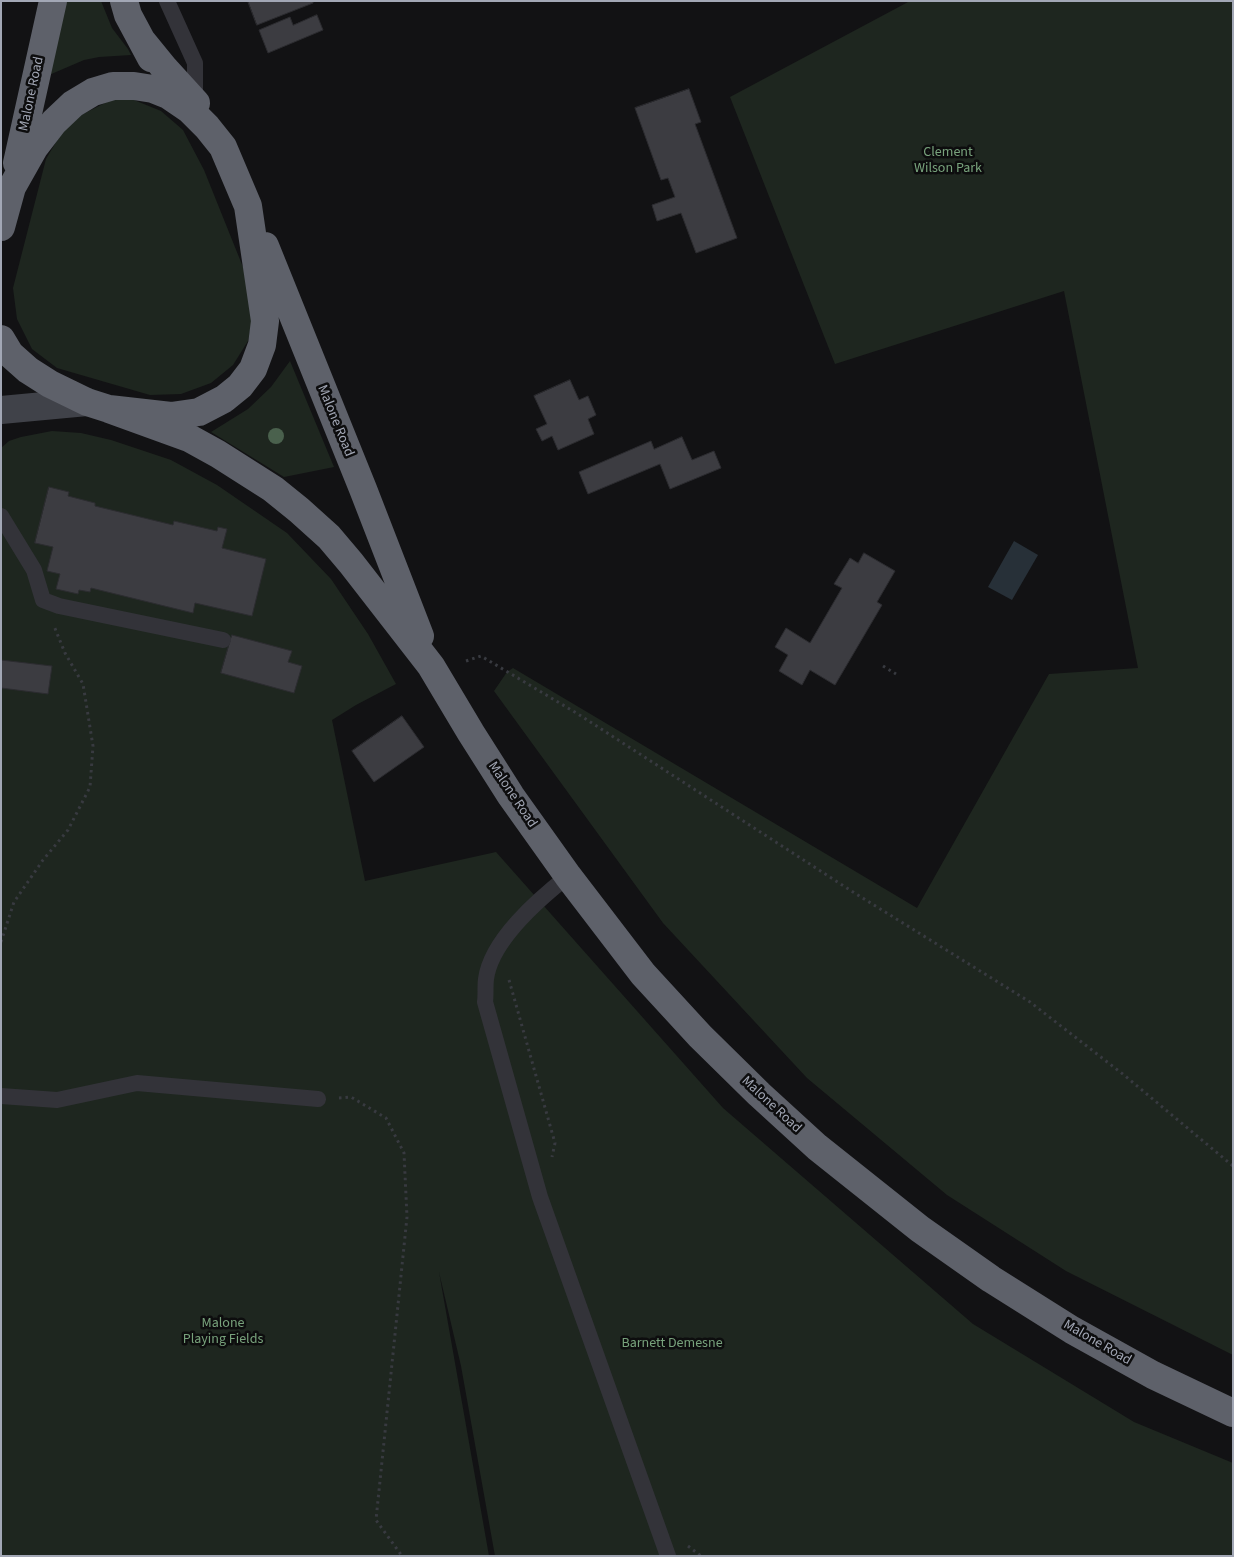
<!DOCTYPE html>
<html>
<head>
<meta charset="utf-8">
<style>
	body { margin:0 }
	#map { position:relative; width:1234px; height:1557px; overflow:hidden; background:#121214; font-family:"Source Sans 3",sans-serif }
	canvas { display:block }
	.frame { position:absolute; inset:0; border:2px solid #a2a7b5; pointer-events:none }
</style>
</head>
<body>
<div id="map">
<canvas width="1234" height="1557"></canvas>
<div class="frame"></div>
</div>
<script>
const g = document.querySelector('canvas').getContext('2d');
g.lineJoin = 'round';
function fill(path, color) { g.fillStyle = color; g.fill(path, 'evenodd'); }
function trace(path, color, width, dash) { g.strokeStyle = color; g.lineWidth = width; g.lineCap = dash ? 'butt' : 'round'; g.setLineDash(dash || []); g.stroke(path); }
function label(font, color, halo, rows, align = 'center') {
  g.font = font + ' "Source Sans 3",sans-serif'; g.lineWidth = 5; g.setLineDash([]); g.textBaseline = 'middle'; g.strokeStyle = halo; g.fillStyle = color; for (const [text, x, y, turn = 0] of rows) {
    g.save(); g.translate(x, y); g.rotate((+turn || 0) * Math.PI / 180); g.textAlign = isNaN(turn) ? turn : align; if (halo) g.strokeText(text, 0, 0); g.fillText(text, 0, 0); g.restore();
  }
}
fill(new Path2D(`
	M65,1H101L112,28L128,49L131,55L99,57L84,60L49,75Z
	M910,1H1233V1355L1066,1271L947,1195L807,1078L663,923L494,691L507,672L513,668L917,908L1049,674L1138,668L1064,291L835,364L730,97Z
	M111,100H134L161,111L183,130L204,170L251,287L254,312L248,341L233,365L211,383L181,394L150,395L57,368L32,349L17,319L13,288L46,159L62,132L83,114Z
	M290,361L334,467L284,477L211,432L248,409L271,387Z
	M52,431L81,433L111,440L171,460L217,485L287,533L331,579L368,634L396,684L356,705L332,720L365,881L496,852L723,1108L973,1324L1134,1422L1233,1463V1556H495L461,1366L439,1272L489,1556H1V448L9,441L21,437Z`), '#1e261f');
fill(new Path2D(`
	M1014,541L1038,555L1012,600L988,587Z`), '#273038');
const building = new Path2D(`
	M248,1H313V3L257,25Z
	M317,15L323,30L268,53L259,30L290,17L293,25Z
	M689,89L701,122L695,124L737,238L696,253L681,213L657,221L652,205L675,197L668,178L661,180L635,108Z
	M570,380L579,400L588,396L596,415L588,419L594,434L558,450L552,436L542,441L536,429L547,424L534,396Z
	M682,437L692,460L714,451L721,468L670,489L660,464L588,494L579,472L651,441L654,449Z
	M49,487L69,492L68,496L95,503V506L173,525L174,521L217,531L218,527L227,529L222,548L266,559L252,616L195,603L193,613L91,588L90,592L79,590L78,594L56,589L60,574L47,571L53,547L35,543Z
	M864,553L895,571L877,602L882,605L835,685L810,670L802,685L779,671L788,655L775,647L786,628L810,643L842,588L834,584L850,558L858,563Z
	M232,635L292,651L288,662L302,666L294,693L221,673Z
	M1,660L52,666L48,694L1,688Z
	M402,716L424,747L374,782L352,751Z`);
fill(building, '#3c3c41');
trace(building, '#2c2c30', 1);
trace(new Path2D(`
	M466,661L481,656L578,714L853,892L1030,1002L1124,1075L1233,1166
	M883,666L896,674
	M1,942L14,902L43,860L68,830L90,787L93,746L83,684L65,653L54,626
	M509,980L555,1143L552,1157
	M339,1098L351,1097L386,1118L404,1153L407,1217L376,1520L402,1556
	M688,1546L701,1556`), '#383a40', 3, [2.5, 4]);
trace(new Path2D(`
	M167,1L195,63V102
	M1,516L34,570L43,600L59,606L223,640
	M568,876C539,899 491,940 486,979C485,987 486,995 485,1002L540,1197L668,1556
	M1,1096L57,1100L137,1083L318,1099`), '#333339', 16);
trace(new Path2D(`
	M1,410L87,402`), '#404249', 28);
trace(new Path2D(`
	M124,1L128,15L151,58
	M143,42L165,69L196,103
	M17,163L53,1
	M1,227L12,187L34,148L54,122L73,104L93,92L113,86H134L153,89L168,95L190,110L207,127L223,147L248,206L265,321L262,345L253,369L240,386L224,399L199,412L171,416L109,409L87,402L50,384L28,370L10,354L1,339
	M265,246L363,489L420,636
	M109,409L189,438L218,454L273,489L299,510L329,537L351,563L431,666L471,733L511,796L568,876L643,974L700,1036L759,1094L817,1147L920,1229L991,1279L1072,1330L1153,1375L1233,1413`), '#5e616a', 28);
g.fillStyle = '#4a614d';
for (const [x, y] of [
	[276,436]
]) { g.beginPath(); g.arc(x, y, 8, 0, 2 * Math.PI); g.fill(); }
label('14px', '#a2a7b5', '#0d0d0e', [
	["Malone Road",32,94,-78],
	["Malone Road",335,421,68],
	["Malone Road",512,795,56],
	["Malone Road",771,1105,43],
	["Malone Road",1097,1343,30]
]);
label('14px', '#78a27c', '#0d0d0e', [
	["Clement",948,153],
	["Wilson Park",948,169],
	["Malone",223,1324],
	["Playing Fields",223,1340],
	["Barnett Demesne",672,1344]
]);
</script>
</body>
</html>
